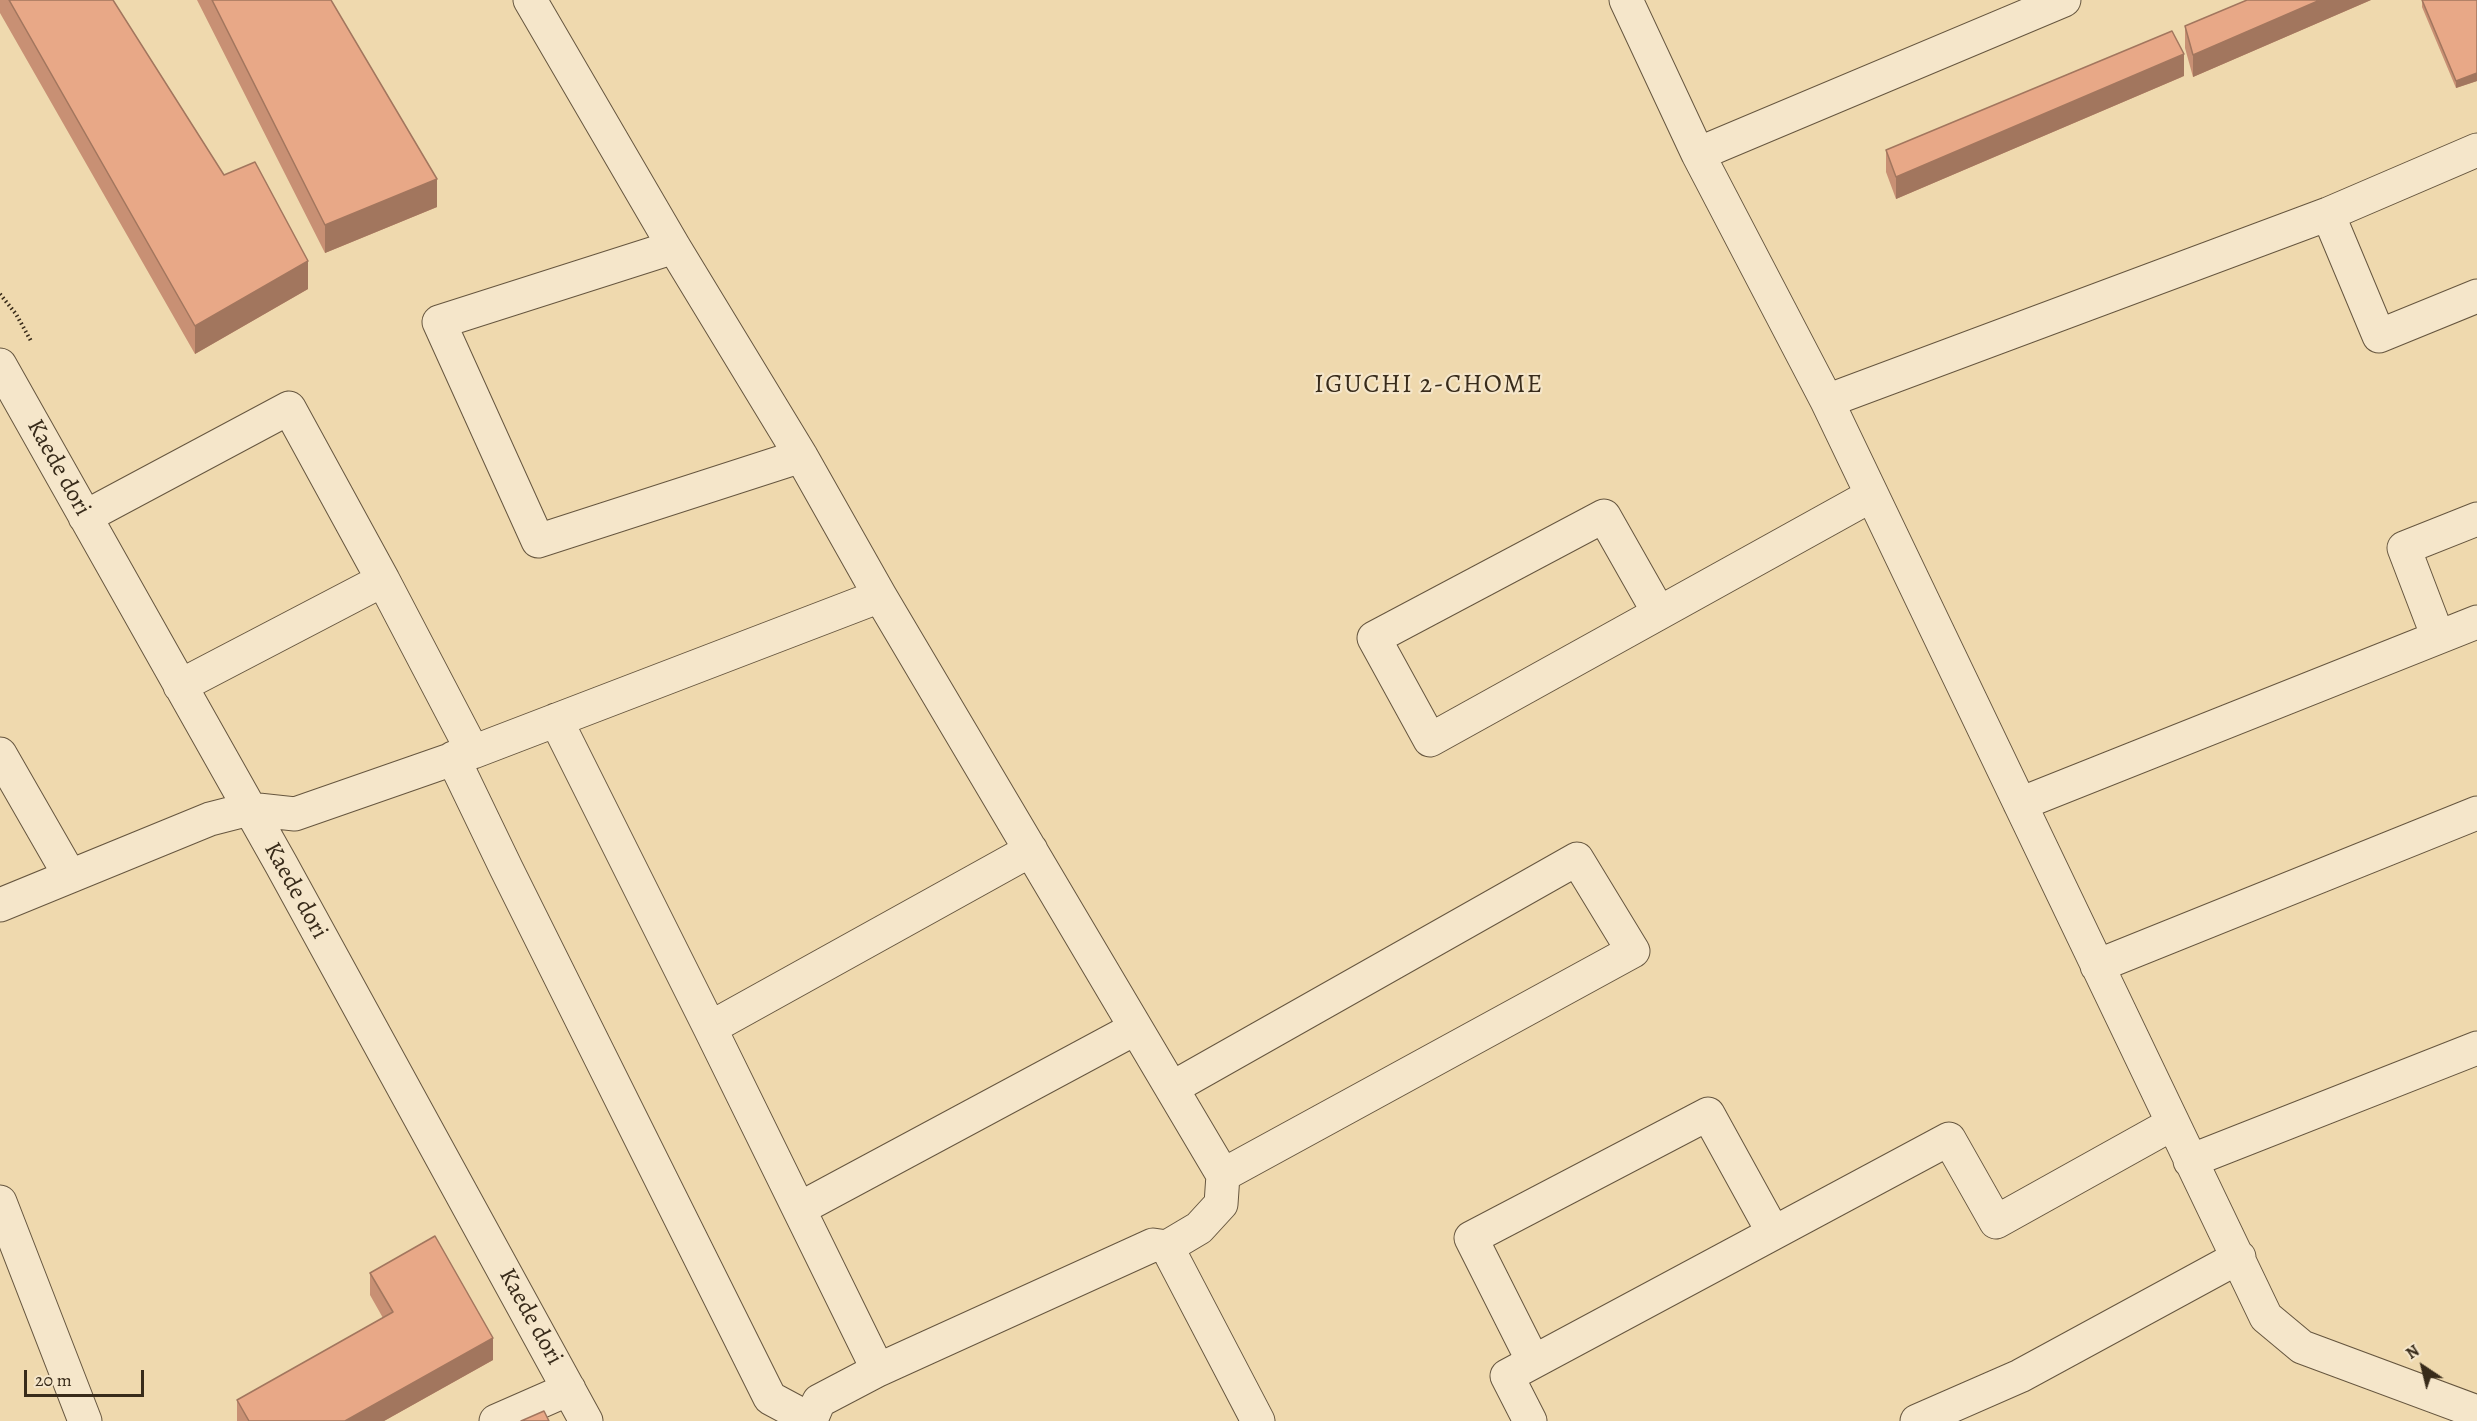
<!DOCTYPE html>
<html>
<head>
<meta charset="utf-8">
<style>
	body { margin:0 }
	#map { position:relative; width:2477px; height:1421px; overflow:hidden; background:#efd9ae; font-family:Alegreya,serif }
	canvas { display:block }
	.north { position:absolute; left:2393px; top:1337px; width:60px; height:60px; -webkit-text-stroke:4px #f5e6ca; paint-order:stroke; rotate:325deg; font-size:16px; font-weight:700; line-height:24px; text-align:center; color:#382b1a }
	.north::after { content:''; display:block; margin:auto; width:21px; height:27px; background:#382b1a; clip-path:polygon(50% 0,100% 100%,50% 72%,0 100%) }
	.scale { position:absolute; left:24px; top:1370px; width:120px; height:27px; box-sizing:border-box; border:3px solid #382b1a; border-top:0; padding-left:8px; font-size:18px; line-height:21px; white-space:nowrap; color:#382b1a; -webkit-text-stroke:4px #f5e6ca; paint-order:stroke }
</style>
</head>
<body>
<div id="map">
<canvas width="2477" height="1421"></canvas>
<div class="north">N</div>
<div class="scale">20 m</div>
</div>
<script>
const g = document.querySelector('canvas').getContext('2d');
g.lineJoin = 'round';
function trace(path, color, width, dash) { g.strokeStyle = color; g.lineWidth = width; g.lineCap = dash ? 'butt' : 'round'; g.setLineDash(dash || []); g.stroke(path); }
function fill(path, color) { g.fillStyle = color; g.fill(path, 'evenodd'); }
function label(font, color, halo, rows, align = 'center') {
  g.font = font + ' Alegreya,serif'; g.lineWidth = 4.5; g.setLineDash([]); g.textBaseline = 'middle'; g.strokeStyle = halo; g.fillStyle = color; for (const [text, x, y, turn = 0] of rows) {
    g.save(); g.translate(x, y); g.rotate((+turn || 0) * Math.PI / 180); g.textAlign = isNaN(turn) ? turn : align; if (halo) g.strokeText(text, 0, 0); g.fillText(text, 0, 0); g.restore();
  }
}
const minor = new Path2D(`
	M1626,0L1698,154L1827,401L2266,1317L2302,1347L2477,1412
	M1698,154L2064,0
	M2328,214L2379,336L2477,296
	M674,247L439,322L538,541L801,456
	M0,365L281,864L586,1421
	M1827,401L2328,214L2477,150
	M85,517L289,408L383,580L180,686
	M383,580L473,752
	M1659,613L1604,516L1374,638L1430,740L1872,495
	M2438,637L2404,548L2477,519
	M556,720L710,1028L878,1370
	M0,754L70,876
	M453,758L506,868L770,1398L811,1420L819,1401L878,1370L1153,1245L1167,1247L1199,1228L1221,1204L1223,1175L880,596L801,456L674,247L530,0
	M2020,804L2477,622
	M0,905L210,819L249,809L295,814L473,752L880,596
	M2097,966L2477,813
	M710,1028L1031,850
	M1172,1088L1577,859L1633,951L1223,1175
	M2190,1161L2477,1048
	M0,1202L85,1421
	M799,1209L1136,1028
	M1167,1247L1258,1421
	M1533,1361L1471,1238L1708,1114L1773,1232
	M496,1421L569,1389
	M1530,1421L1507,1376L1949,1139L1996,1222L2172,1124
	M1917,1421L2020,1376L2239,1257`);
trace(minor, '#66563f', 35);
trace(new Path2D(`
	M0,294L16,314L31,341`), '#382b1a', 4, [1.5, 3]);
trace(minor, '#f5e6ca', 33);
fill(new Path2D(`
	M0,0H113L224,175L308,289L195,354L0,13Z
	M197,0H331L437,207L325,253Z
	M2247,0H2371L2193,77L2185,48V26Z
	M2422,0H2477V81L2456,88L2422,7Z
	M2184,76L1896,199L1886,172V150Z
	M370,1273L493,1360L384,1421H237V1400L383,1318L370,1295Z`), '#c89074');
fill(new Path2D(`
	M2320,0H2371L2193,77V55Z
	M2184,54V76L1896,199V177Z
	M2477,73V81L2456,88V81Z
	M437,179V207L325,253V225Z
	M308,261V289L195,354V326Z
	M493,1338V1360L384,1421H345Z`), '#a2765e');
const building = new Path2D(`
	M9,0H113L224,175L255,162L308,261L195,326Z
	M212,0H331L437,179L325,225Z
	M2247,0H2320L2193,55L2185,26Z
	M2422,0H2477V73L2456,81Z
	M2172,31L2184,54L1896,177L1886,150Z
	M435,1236L493,1338L345,1421H249L237,1400L393,1312L370,1273Z
	M544,1411L549,1421H521Z`);
fill(building, '#e8a887');
trace(building, '#a2765e', 1.5);
label('24px', '#382b1a', '#f5e6ca', [
	["Kaede dori",58,468,61],
	["Kaede dori",295,891,61],
	["Kaede dori",530,1317,61]
]);
g.letterSpacing = '1.5px';
label('26px', '#382b1a', '#f5e6ca', [
	["IGUCHI 2-CHOME",1429,386]
]);
g.letterSpacing = '0px';
</script>
</body>
</html>
